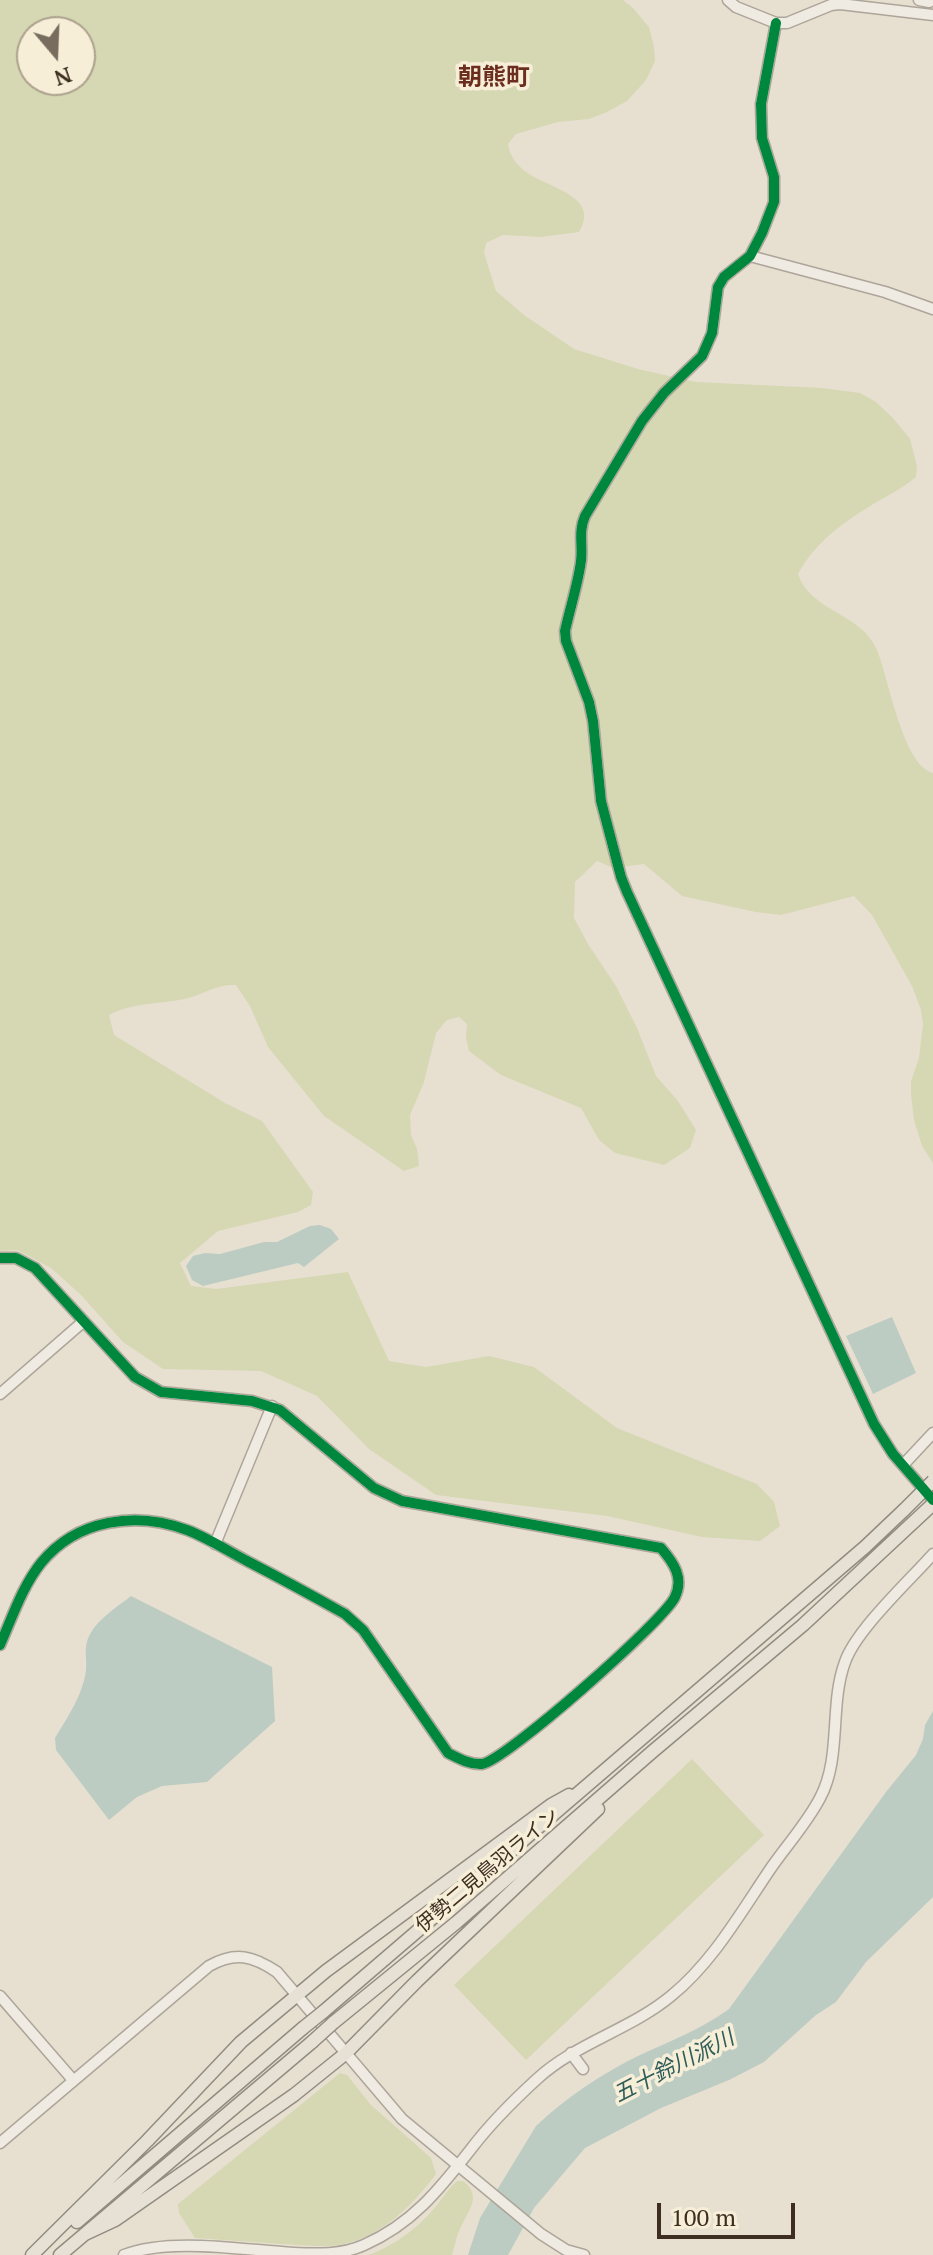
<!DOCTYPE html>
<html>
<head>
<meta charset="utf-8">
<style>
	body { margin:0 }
	#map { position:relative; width:933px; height:2255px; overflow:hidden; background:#e7e0d1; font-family:"PT Serif",serif }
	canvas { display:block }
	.north { position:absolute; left:16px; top:16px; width:80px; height:80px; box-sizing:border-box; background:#f7eed8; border:2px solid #ada18e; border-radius:50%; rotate:161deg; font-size:22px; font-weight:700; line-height:32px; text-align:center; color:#3d2e20 }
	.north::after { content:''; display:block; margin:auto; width:28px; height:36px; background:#786c5e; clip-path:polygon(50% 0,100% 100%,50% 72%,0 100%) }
	.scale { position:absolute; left:657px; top:2203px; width:138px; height:36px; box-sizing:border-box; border:4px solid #3d2e20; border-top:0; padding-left:10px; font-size:24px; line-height:28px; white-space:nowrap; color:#3d2e20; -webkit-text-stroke:6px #f7eed8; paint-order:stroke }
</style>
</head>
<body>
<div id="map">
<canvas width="933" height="2255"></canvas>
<div class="north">N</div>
<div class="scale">100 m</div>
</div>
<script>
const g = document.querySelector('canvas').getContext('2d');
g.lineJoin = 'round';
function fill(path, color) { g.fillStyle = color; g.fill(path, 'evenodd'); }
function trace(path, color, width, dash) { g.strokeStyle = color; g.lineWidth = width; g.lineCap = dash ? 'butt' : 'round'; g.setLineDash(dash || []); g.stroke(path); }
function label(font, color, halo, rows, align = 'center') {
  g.font = font + ' "PT Serif","Noto Sans JP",serif'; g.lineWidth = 7; g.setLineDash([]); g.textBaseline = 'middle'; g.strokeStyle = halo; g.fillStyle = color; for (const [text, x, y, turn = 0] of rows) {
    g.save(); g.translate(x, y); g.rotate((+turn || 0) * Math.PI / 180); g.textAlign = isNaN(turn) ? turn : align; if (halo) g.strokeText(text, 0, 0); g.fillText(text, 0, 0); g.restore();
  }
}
fill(new Path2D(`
	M0,0H623L632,7L649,27L654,47L655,61L646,80L627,101L607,112L589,119L558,122L516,134L508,144C510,157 518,167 529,174C550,188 601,197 579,232L541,237L503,235L486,243L484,253L496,291L524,315L574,349L638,369L696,382L822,388L860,393L876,402L893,418L910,439L917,466L916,477C901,490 884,497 867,508C839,525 814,545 798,574C810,611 860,613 876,648C889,677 902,765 933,773V1163L922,1146L914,1120L911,1095V1081L919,1058L923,1024L921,1010L912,986L872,915L854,896L781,915L756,912L682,896L644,864L613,868L597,861L575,882L574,918L588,944L616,986L637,1028L656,1076L678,1101L696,1130L690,1148L664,1165L615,1153L599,1140L581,1108L501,1075L469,1051L466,1038L467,1024L459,1017L447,1020L436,1033L424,1082L410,1115L411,1135L417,1149L419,1166L404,1171L324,1116L268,1047L250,1006L236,985C216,984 207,993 188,998C160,1005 137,1001 109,1015L114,1035L225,1103L262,1121L313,1192L311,1205L298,1212L218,1231L180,1263L191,1286L216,1289L348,1272L389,1361L426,1367L489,1356L534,1367L617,1428L757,1484L774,1502L780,1526L760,1541L702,1537L607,1516L436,1495L369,1449L317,1396L261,1371L163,1369L123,1342L81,1295L51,1268L17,1250L0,1251ZM32,32H80V80H32Z
	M692,1759L764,1835L526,2060L454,1985Z
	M340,2073L347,2075L371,2105L431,2158L436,2174C414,2204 383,2235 344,2244C325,2248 302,2245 282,2244C253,2242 224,2240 195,2238L179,2213L178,2204Z
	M457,2181H463C483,2196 468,2211 460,2229C456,2237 455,2246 452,2255H369C394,2245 414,2231 432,2211C441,2201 447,2190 457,2181Z`), '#d6d7b3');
fill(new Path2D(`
	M320,1225L331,1229L339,1239L304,1267L298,1263L203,1286L192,1280L186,1266L193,1256L205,1253L220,1254L264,1242H277L310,1226Z
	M892,1317L916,1373L873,1394L846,1336Z
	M131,1596L272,1667L275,1721L207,1782L162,1786L137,1797L109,1820L56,1750L55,1738C67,1718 83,1695 86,1670C87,1657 83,1647 90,1634C100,1617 116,1608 131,1596Z
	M933,1711V1897L866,1962L836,2002L816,2015L764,2062L729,2080L661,2108L585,2148L534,2208L508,2255H468L480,2218L536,2126C565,2098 603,2073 640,2055C671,2041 701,2029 729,2009L886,1792L916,1755L923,1739L925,1725Z`), '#bcccc2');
const minor = new Path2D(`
	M728,0L736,7L776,23H787L831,5L840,4L933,15
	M919,0L929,2L933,0
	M776,23L761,104L762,138L774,177V202L762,233L750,256L724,277L718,287L712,333L702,356L664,393L642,421L585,516C578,532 583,545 581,561C578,584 570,608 565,631L566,641L589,702L593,721L601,801L621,877L627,892L874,1424L893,1454L933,1500
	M750,256L885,292L933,309
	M0,1258H16L35,1268L135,1377L161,1392L252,1401L280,1410L374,1488L402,1501L661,1548C674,1563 684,1578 675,1597C664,1621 505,1761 482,1764C470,1765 458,1758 448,1753L363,1630L345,1614C313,1596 280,1578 247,1561C228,1551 208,1538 187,1530C136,1511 77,1519 41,1563C22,1587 12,1618 0,1645
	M0,1394L84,1321
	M904,1464L933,1433
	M215,1544L272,1406
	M0,1996L73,2080
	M571,2053L583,2069
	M0,2143L209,1966C236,1951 253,1956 277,1972L402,2119L541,2234L566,2250L584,2255
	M124,2255C170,2237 243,2250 293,2253C317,2254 342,2255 364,2245C412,2224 439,2190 471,2149C490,2124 514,2100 537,2079C576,2043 630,2030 671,1996C713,1962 741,1912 771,1868C787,1845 807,1823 820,1798C842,1757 829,1705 845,1662C856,1630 909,1581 933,1554`);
const major = new Path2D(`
	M323,2012L865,1547L904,1510
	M333,2023L457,1922L652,1752L803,1625L933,1504
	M77,2222L303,2028
	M85,2234L115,2220L294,2095L345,2054L417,1981L598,1809
	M32,2255L147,2141L241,2042L326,1971L551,1805L569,1795
	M60,2255L312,2042`);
trace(minor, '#ada599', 13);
trace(major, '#928b80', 15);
trace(minor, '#efebe3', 10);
trace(major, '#e6e1d4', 12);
const majorBridge = new Path2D(`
	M904,1510L933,1481
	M303,2028L323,2012
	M312,2042L333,2023`);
trace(majorBridge, '#928b80', 15, []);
trace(majorBridge, '#e6e1d4', 12);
trace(new Path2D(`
	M776,23L761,104L762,138L774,177V202L762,233L750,256L724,277L718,287L712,333L702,356L664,393L642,421L585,516C578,532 583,545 581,561C578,584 570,608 565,631L566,641L589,702L593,721L601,801L621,877L627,892L874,1424L893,1454L933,1500
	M0,1258H16L35,1268L135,1377L161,1392L252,1401L280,1410L374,1488L402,1501L661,1548C674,1563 684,1578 675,1597C664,1621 505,1761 482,1764C470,1765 458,1758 448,1753L363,1630L345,1614C313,1596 280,1578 247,1561C228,1551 208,1538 187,1530C136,1511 77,1519 41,1563C22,1587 12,1618 0,1645`), '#00873e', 10);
label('20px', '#3d2e20', '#f7eed8', [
	["伊勢二見鳥羽ライン",488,1871,-40]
]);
label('italic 22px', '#2f5d5a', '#f7eed8', [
	["五十鈴川派川",674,2067,-27]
]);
label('bold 24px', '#6b2e1e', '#f7eed8', [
	["朝熊町",494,78]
]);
</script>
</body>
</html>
